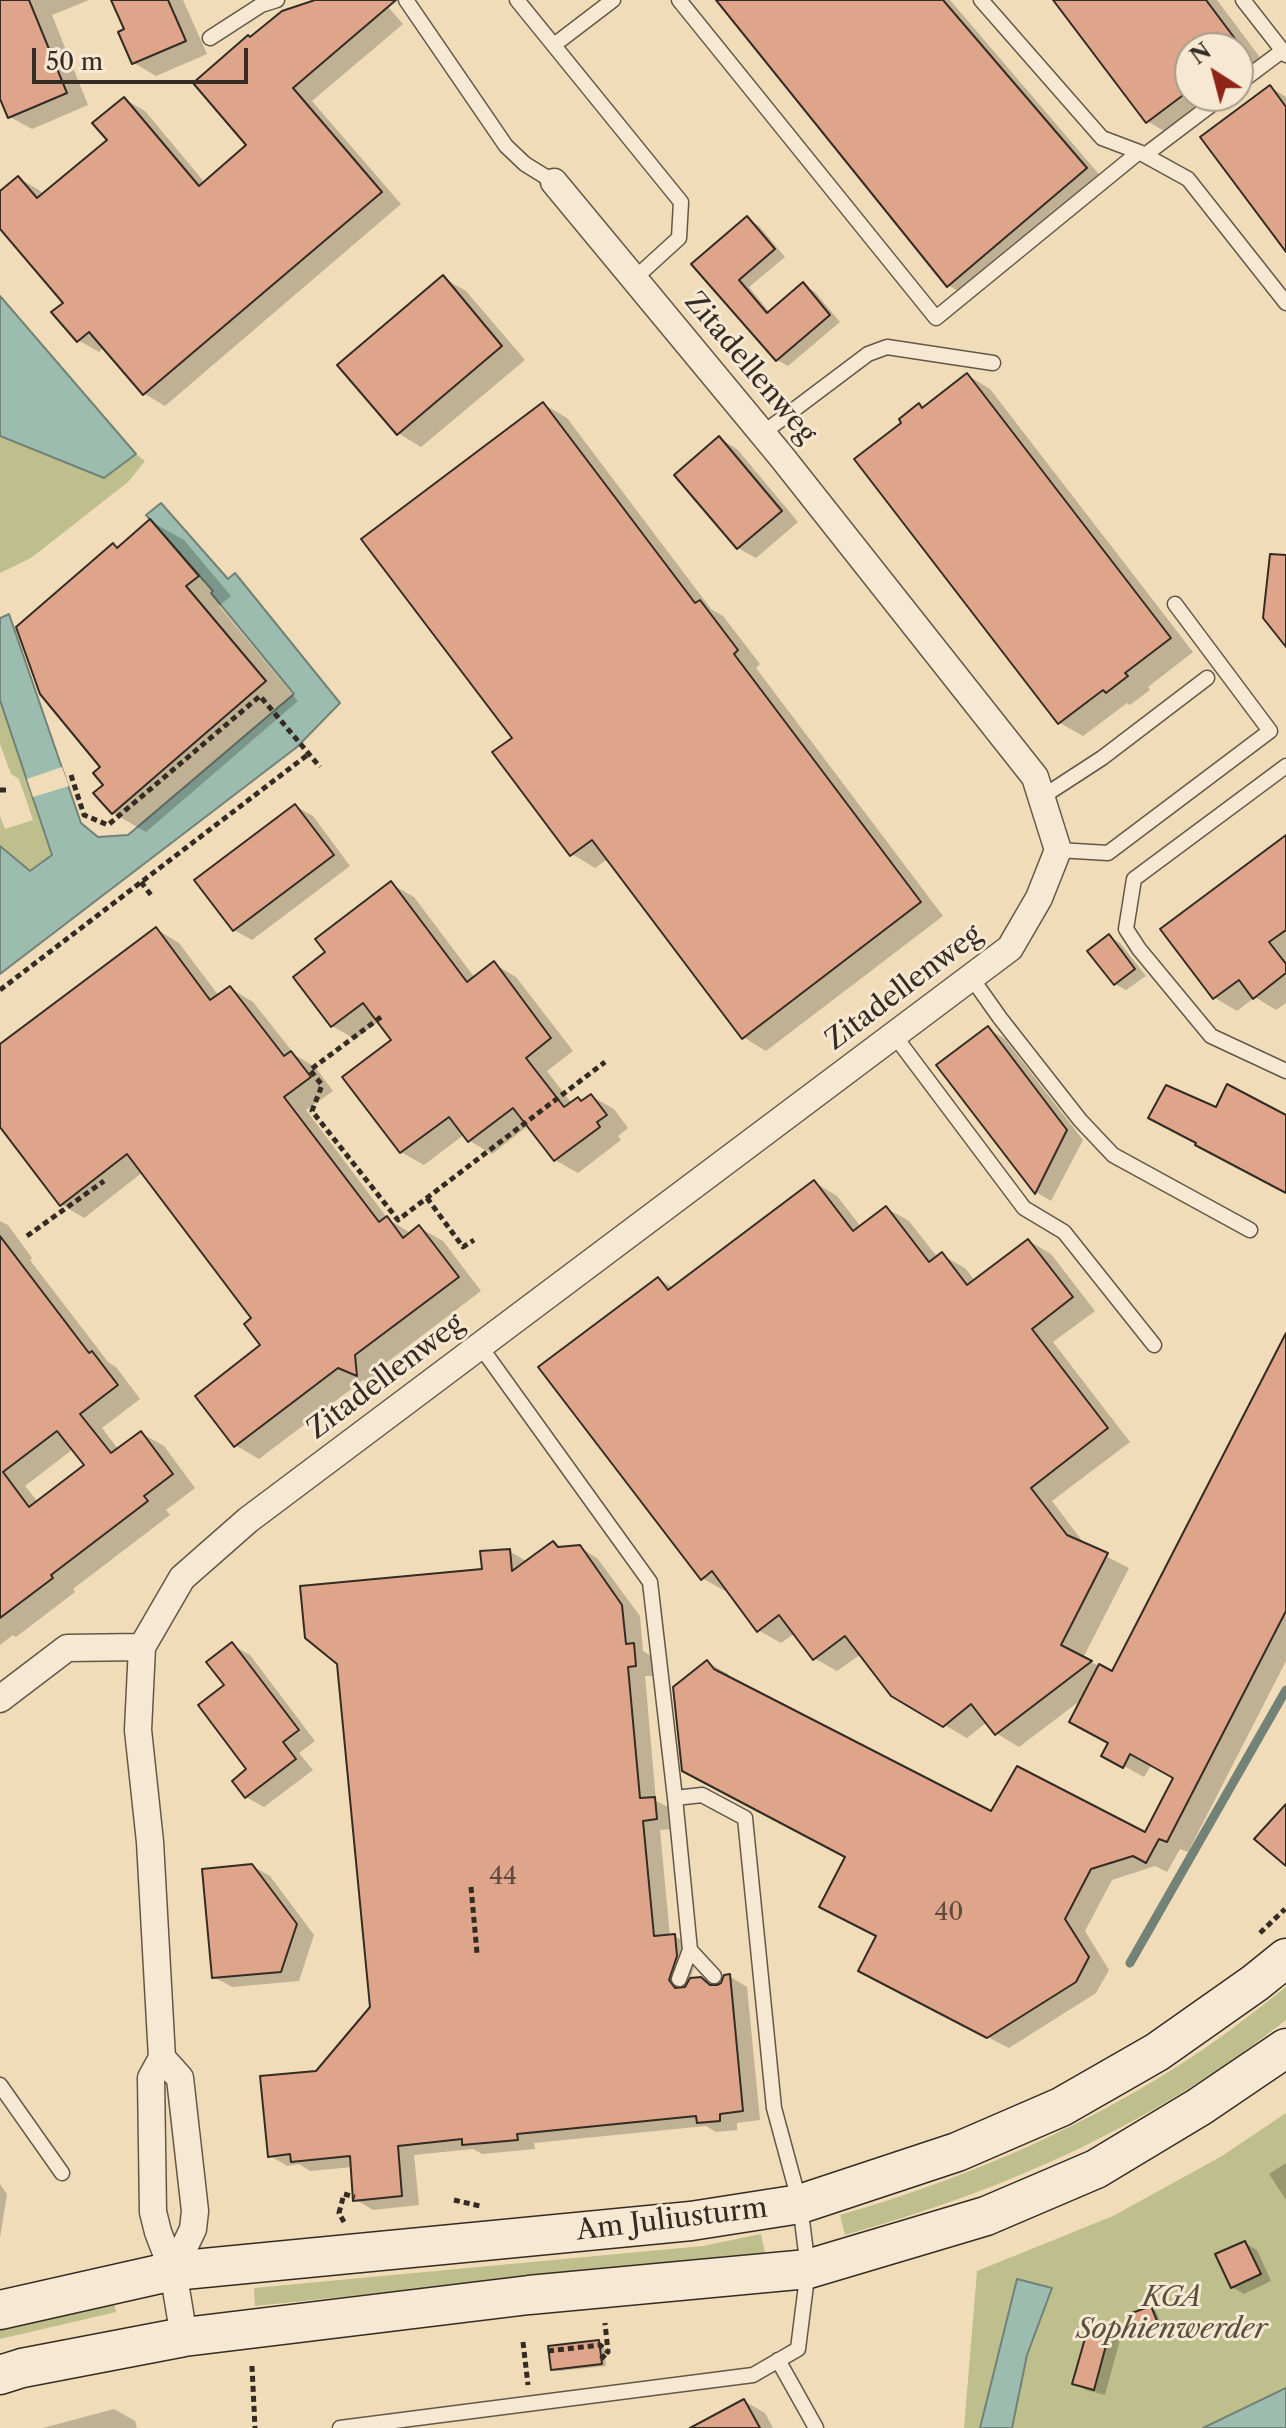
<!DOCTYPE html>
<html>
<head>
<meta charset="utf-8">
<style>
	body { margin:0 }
	#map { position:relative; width:1286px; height:2428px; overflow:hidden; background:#f1dcb9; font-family:"Libre Caslon Text",serif }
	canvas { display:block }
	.north { position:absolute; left:1174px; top:32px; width:80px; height:80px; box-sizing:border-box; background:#f6e8d2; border:2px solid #a89d8c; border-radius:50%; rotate:324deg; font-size:22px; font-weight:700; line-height:32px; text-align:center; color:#342c23 }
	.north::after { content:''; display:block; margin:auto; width:28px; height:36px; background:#8f2418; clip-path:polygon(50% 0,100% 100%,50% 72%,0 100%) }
	.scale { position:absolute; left:32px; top:48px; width:216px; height:36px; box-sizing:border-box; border:4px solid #342c23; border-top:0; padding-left:10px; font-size:24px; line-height:28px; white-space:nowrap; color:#342c23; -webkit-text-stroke:6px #f6e8d2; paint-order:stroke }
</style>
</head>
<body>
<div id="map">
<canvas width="1286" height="2428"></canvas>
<div class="north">N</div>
<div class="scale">50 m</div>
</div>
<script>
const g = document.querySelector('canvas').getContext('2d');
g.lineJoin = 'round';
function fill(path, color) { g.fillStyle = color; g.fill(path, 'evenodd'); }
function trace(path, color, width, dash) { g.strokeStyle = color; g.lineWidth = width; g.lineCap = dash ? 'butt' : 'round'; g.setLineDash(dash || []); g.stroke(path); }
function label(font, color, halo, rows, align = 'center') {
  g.font = font + ' "Libre Caslon Text",serif'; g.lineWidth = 6; g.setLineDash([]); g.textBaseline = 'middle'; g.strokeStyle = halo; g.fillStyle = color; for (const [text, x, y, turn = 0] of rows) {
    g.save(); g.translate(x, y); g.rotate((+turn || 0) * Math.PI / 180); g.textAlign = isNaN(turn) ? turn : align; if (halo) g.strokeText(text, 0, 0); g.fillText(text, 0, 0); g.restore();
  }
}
fill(new Path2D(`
	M0,436L104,478L136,454L145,461L128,482L31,558L0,573Z
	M0,700L52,855L30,871L0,846V816L5,829L33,820L19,779L11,774L0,744Z
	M1286,1987V2020C1154,2124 1007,2190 845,2235L840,2215C957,2181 1070,2134 1173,2069C1212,2045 1249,2016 1286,1987Z
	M1286,2113V2388L1203,2428H1012L1027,2355L1052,2288L1017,2280L980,2428H964L977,2271L1113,2216L1222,2156Z
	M761,2234L765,2253L255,2306L254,2288L703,2246Z
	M114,2301L116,2312L0,2339V2327Z`), '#bebf8c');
const water = new Path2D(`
	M0,296L136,454L104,478L0,436Z
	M161,503L228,579L235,573L340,703L297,747L0,974V846L30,871L52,855L0,700V618L9,614L81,823L98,837L128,835L294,694L211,593L213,591L146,515Z
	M1017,2279L1052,2288L1027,2355L1012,2428H980Z
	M1286,2388V2428H1203Z`);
fill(water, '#9bbcae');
trace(water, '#728276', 2);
fill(new Path2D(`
	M62,767L69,786L33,797L27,779Z`), '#f1dcb9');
fill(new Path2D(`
	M0,0H89L52,15L88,105L32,129L10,117L0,93Z
	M113,0H183L207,54L156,76L134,63L127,31Z
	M322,0H382L403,24L312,101L401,204L165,406L145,394L104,347L99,352L78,340L66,303L0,225V194L18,178L39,190L44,195L109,140L124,99L145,111L205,183L249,145L251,39Z
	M719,0H950L1103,179L966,296L948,285Z
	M1056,0H1217L1265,64L1238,84V48H1190V96H1222L1171,135L1147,121Z
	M1270,87L1286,97V248Z
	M747,219L759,226L785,257L749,287L770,313L803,285L815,292L840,322L788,366L777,360L694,264Z
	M443,278L466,291L525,360L421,447L398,433Z
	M967,375L990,389L1193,652L1148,687L1150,690L1130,705L1127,703L1083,736L1060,723L904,423L919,406L924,409Z
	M543,404L567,418L711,609L723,616L760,664L756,668L943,916L766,1051L743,1037L608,859L595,868L572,854L515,738Z
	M719,438L737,449L798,522L756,558L738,548Z
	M150,521L184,540L231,596L219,606L298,701L146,832L113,813L103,767L113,545L119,549Z
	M295,806L313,816L350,866L252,940L234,930Z
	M1286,837V1003L1276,1010L1255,997L1237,1011L1215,998L1163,930Z
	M391,884L414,897L475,978L494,964L516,977L573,1051L547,1071L572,1104L583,1102L591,1096L614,1109L628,1128L618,1136L621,1140L578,1173L555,1160L529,1125L492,1154L470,1141L465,1134L424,1165L401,1152L394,1040L379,1021L355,1039L332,1026L328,953Z
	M156,929L179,943L219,996L230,988L253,1002L295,1055L315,1067L333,1091L306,1110L388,1219L412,1234L420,1228L443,1241L481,1291L378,1369L380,1387L363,1380L259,1459L235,1445L263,1346L254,1318L143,1172L84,1218L61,1204L0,1123V1046Z
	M1109,937L1120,943L1146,976L1126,990L1115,984Z
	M988,1029L1004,1038L1083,1140L1051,1201L1036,1192L938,1066Z
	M814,1182L837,1196L861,1227L886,1208L909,1221L938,1258L942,1255L965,1268L975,1281L1029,1241L1051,1254L1095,1311L1053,1342L1130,1442L1052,1501L1086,1546L1129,1568L1083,1658L1113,1673L1286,1337V1661L1188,1852L1180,1849L1167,1872L1155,1866L1112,1880L1085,1931L1109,1970L1096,1993L1009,2048L880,1982L878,1936L847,1857L707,1662L728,1674L732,1681L992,1813L1146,1835L1176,1777L1152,1764L1144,1777L1104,1755L1110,1743L1085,1697L1019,1747L996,1733L987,1722L967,1738L892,1695L861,1654L837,1671L814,1658L795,1633L781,1643L758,1630L728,1589L725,1591L702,1578L658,1279L674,1288Z
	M0,1221L8,1225L32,1258L30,1260L108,1362L116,1367L140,1399L102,1428L119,1450L141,1433L164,1446L195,1488L166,1510L170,1515L73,1589L75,1592L16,1637L13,1635L0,1645ZM73,1449L86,1466L38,1502L25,1486Z
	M553,1544L562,1549L579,1547L597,1558L640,1616L643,1651L651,1656L653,1676H645L656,1801L672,1809L673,1829L660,1830L670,1936H674L692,1946L694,1967L690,1980L701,1979L717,1988L729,1976L747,1987L760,2120L737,2123V2130L716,2132L706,2126L534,2143L535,2149L482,2154L473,2149L414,2155L419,2205L373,2210L355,2199L353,2167L310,2171L299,2164L287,2166L269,2155L317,2073L372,2008L484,1571L509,1551L528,1562Z
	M232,1645L250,1655L315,1741L299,1753L313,1770L264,1807L246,1797L249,1770Z
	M252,1866L270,1876L314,1935L299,1981L232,1987L214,1977Z
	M1286,2163V2200L1269,2174Z
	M0,2184L7,2194L0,2238Z
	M1245,2243L1257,2250L1271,2281L1244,2294L1232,2287Z
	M1151,2308L1156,2311L1164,2330L1146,2337L1140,2334Z
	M1110,2329L1121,2336L1105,2395L1086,2390L1075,2383Z
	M599,2342L604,2345L606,2366L558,2371L553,2369Z
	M744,2401L765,2413L773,2428H694Z
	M114,2409L135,2421L137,2428H43Z`), '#0003');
trace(new Path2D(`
	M1130,1963L1286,1690`), '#728276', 9);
const building = new Path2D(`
	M0,0H29L67,93L8,118L0,99Z
	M111,0H168L186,41L132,64L118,32L124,29Z
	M315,0H396L293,88L382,192L143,395L89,332L77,342L51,312L63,303L0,229V191L18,176L37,198L107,140L92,123L124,97L199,186L246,145L193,83L248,35L250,37L282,11Z
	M716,0H943L1087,168L947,287Z
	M1053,0H1206L1242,48H1190V90L1146,123Z
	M1270,85L1286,107V252L1200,137Z
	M747,216L775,249L739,280L767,313L803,282L830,315L776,361L691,264Z
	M443,275L502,346L397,435L337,365Z
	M967,373L1171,638L1125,673L1128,676L1106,693L1103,690L1058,724L854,459L901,423L899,419L919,403L922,408Z
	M543,402L695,603L700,600L738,650L734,654L921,902L742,1039L592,840L570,856L492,752L512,738L361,539Z
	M719,436L782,511L737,549L674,475Z
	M150,519L199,576L186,586L266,681L112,814L93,793L103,785L93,773L100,767L40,694L16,627L113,543L117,548Z
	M1270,554L1286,555V647L1263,618Z
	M295,804L334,855L233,931L194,880Z
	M1286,835V930L1269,942L1286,964V973L1253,999L1239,980L1213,999L1160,929Z
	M391,881L467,982L494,961L551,1038L526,1058L564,1107L578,1097L581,1101L591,1094L607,1115L597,1122L600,1127L554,1161L513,1108L468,1142L449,1117L400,1153L342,1077L391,1040L363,1003L331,1027L293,977L325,952L315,939Z
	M156,927L210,1000L230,986L284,1056L291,1051L311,1077L284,1097L379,1222L387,1216L403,1238L419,1225L459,1277L355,1355L357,1376L338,1368L234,1447L195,1396L260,1345L244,1324L251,1318L127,1154L60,1206L0,1127V1044Z
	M1109,934L1135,969L1114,985L1087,951Z
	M988,1026L1067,1130L1035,1194L936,1065Z
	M1227,1084L1286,1115V1193L1195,1145L1196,1143L1148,1118L1166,1085L1216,1107Z
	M814,1180L853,1231L886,1206L929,1262L942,1252L967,1285L1028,1239L1073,1297L1032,1329L1108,1428L1031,1488L1067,1535L1108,1553L1061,1645L1092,1661L995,1735L971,1704L943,1727L891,1696L845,1636L813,1660L779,1615L757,1632L712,1571L701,1580L538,1367L658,1277L668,1290Z
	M0,1236L89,1353L92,1351L118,1385L80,1414L111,1453L141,1431L173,1474L144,1496L148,1501L51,1575L53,1578L0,1618ZM57,1431L84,1465L29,1507L3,1472Z
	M1286,1333V1611L1167,1842L1159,1839L1146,1863L1133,1856L1091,1869L1065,1919L1089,1957L1076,1982L987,2038L858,1971L876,1936L819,1907L845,1857L682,1771L673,1687L707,1660L714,1669L991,1811L1017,1766L1145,1832L1173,1778L1130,1754L1123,1768L1101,1756L1108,1743L1069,1722L1099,1664L1112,1671Z
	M553,1541L558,1547L580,1545L622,1605L626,1644L634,1643L636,1666L628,1667L640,1798L655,1797L657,1819L643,1821L654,1936L675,1934L677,1956L669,1980L675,1988L685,1987L690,1978L701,1977L710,1985H717L721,1983L724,1975L730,1974L743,2111L720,2114V2121L697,2123L696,2116L517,2134L518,2140L462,2145V2139L398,2146L402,2196L353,2201L350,2156L291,2162L290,2154L268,2157L260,2076L316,2071L370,2007L337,1664L305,1638L300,1586L482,1569L480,1551L510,1549L512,1571Z
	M232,1642L299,1730L283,1742L296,1759L245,1798L232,1781L246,1769L198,1705L224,1685L206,1662Z
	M1286,1804V1866L1254,1839Z
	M252,1864L297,1924L281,1972L212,1978L202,1869Z
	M1245,2241L1261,2274L1231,2288L1215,2254Z
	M1151,2306L1160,2328L1139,2336L1129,2314Z
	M1090,2321L1111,2327L1094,2390L1072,2384Z
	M599,2340L602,2364L551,2370L548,2346Z
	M744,2399L760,2428H690Z`);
fill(building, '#dfa58a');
trace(building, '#342c23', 2);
const service = new Path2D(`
	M406,0L506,146L525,164L554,182
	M517,0L681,202L679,238L634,279
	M679,0L936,318L1139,152
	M981,0L1102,138L1139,152L1188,179L1286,303
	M1243,0L1286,55
	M210,38L261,5L277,0
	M554,45L613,0
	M1238,84L1282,51
	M1145,155L1223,96
	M763,433L868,354L887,347L993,363
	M1286,766L1134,879L1126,929L1139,949L1211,1036L1286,1071
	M1042,797L1102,758L1207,678
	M1058,850L1108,853L1270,731L1175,604
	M971,977L1000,1018L1080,1120L1113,1155L1250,1230
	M894,1035L1024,1208L1064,1232L1154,1345
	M480,1346L650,1582L675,1798L690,1950
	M679,1979L690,1950L714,1976
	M0,2085L62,2173
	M778,2360L816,2428
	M340,2428L753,2375L798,2349L808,2269L800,2204L774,2108L745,1818L702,1795L675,1798`);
const minor = new Path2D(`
	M0,1699L67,1648L142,1647
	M162,2058L180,2078L195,2211L193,2229L173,2271
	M184,2337L173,2271L158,2232L153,2212L151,2078L162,2058L150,1842L138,1730L142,1647L182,1578L248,1520L1010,948L1039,898L1058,850L1035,777L781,456L554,182`);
const secondary = new Path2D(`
	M0,2310L173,2271L691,2221L800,2204L957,2152L1061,2107L1157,2052L1255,1983L1286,1958
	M0,2375L22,2368L184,2337L250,2329L529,2295L808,2269L986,2216L1096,2169L1199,2107L1286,2048`);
trace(service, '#635848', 17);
trace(minor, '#635848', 29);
trace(secondary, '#342c23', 41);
trace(new Path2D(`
	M71,775L84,815L108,825L260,696L320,767
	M0,790H7
	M141,882L151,895
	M0,990L310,753
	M381,1017L310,1070L322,1085L312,1111L398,1220L605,1062
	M427,1198L463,1247L474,1240
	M27,1236L104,1181
	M471,1887L477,1953
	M1260,1933L1285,1909
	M454,2200L480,2206
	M344,2222L339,2213L344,2194L355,2197
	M523,2342L528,2385
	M548,2351L600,2345L608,2352L605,2323
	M601,2359L608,2352
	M252,2366L255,2428`), '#342c23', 5, [6, 4]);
trace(service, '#f6e8d2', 14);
trace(minor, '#f6e8d2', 26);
trace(secondary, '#f6e8d2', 38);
label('24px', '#5f4a3d', null, [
	["44",503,1877],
	["40",949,1913]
]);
label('28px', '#342c23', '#f6e8d2', [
	["Zitadellenweg",750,368,50],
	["Zitadellenweg",904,988,-37],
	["Zitadellenweg",386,1377,-37],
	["Am Juliusturm",672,2220,-7]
]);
label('italic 28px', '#56513d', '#f6e8d2', [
	["KGA",1172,2298],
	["Sophienwerder",1172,2330]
]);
</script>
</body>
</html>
